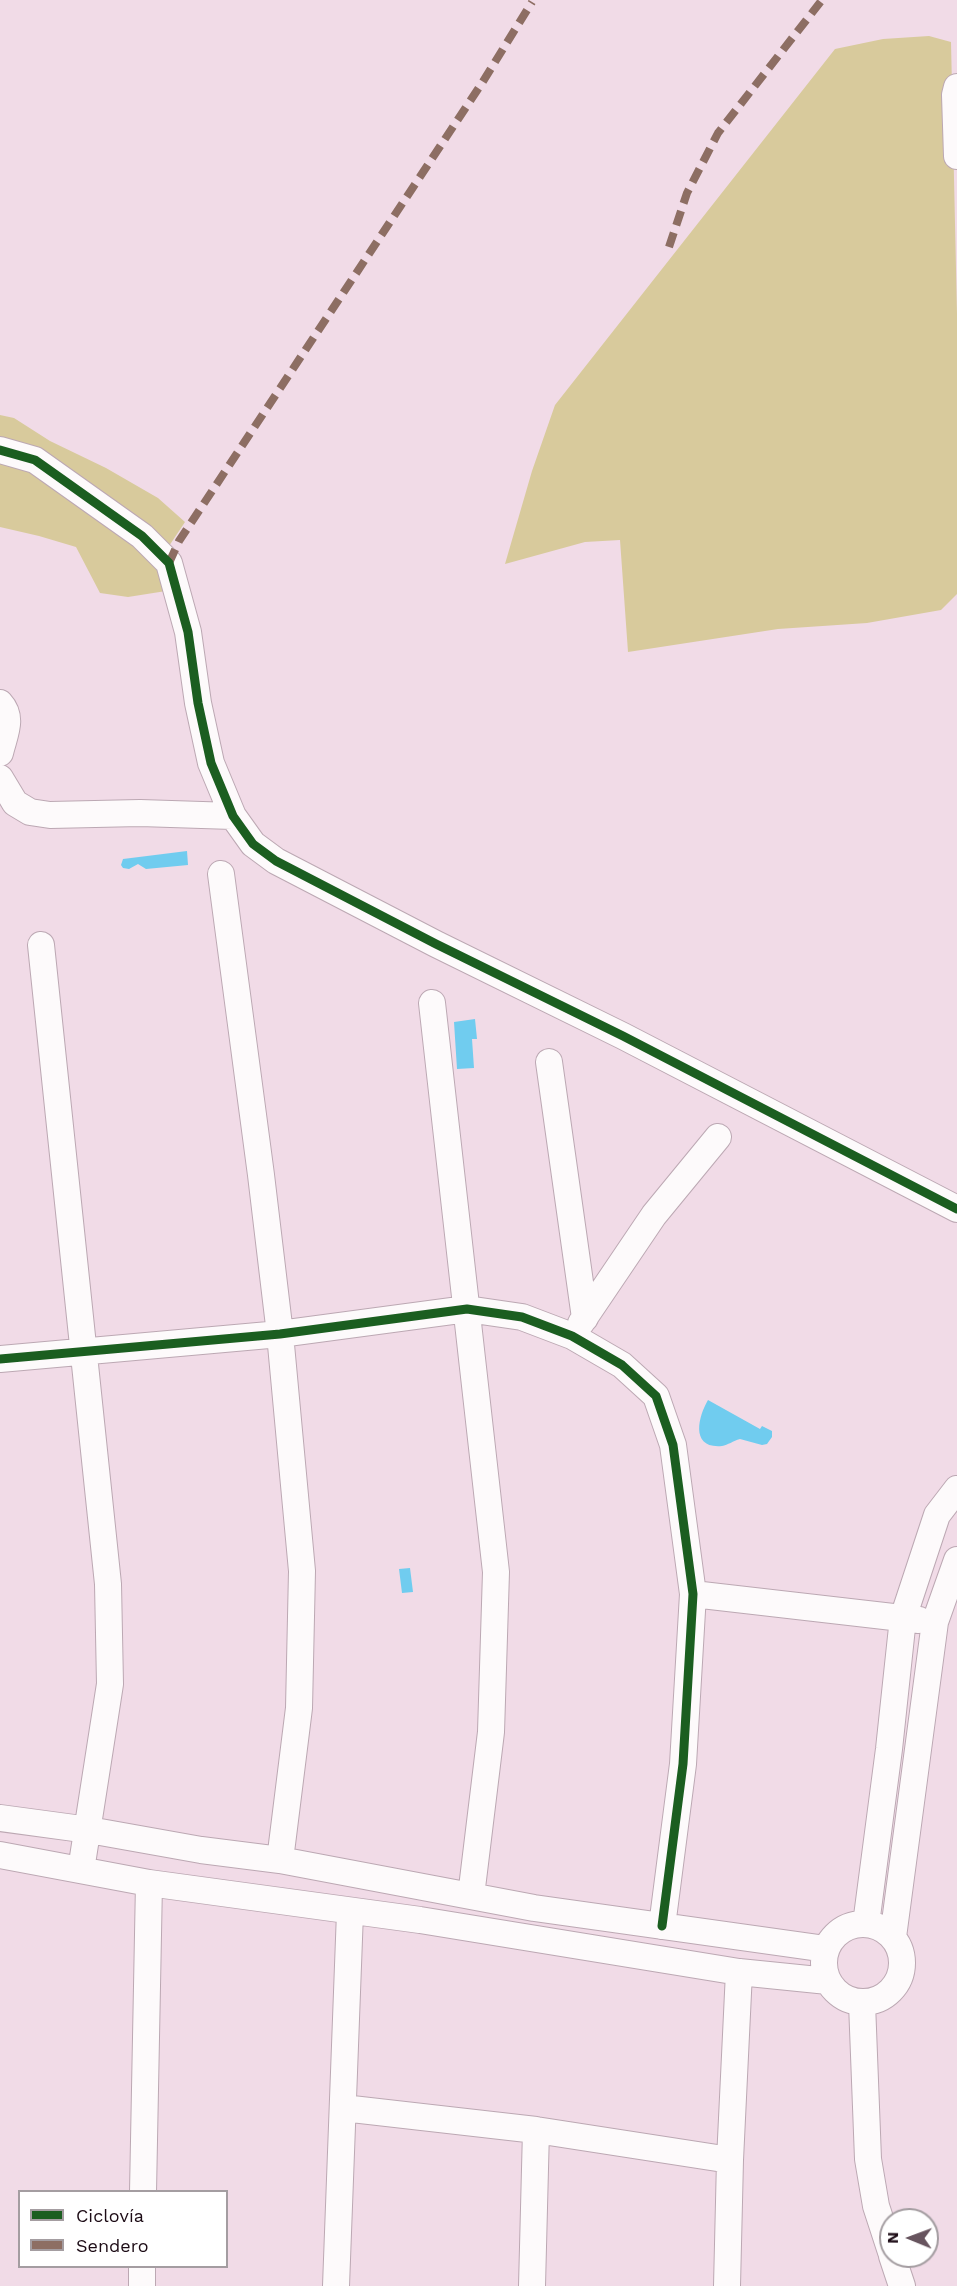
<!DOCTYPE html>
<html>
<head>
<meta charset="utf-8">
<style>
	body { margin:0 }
	#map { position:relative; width:957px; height:2286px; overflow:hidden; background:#f1dbe7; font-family:"Work Sans",sans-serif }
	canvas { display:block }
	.legend { position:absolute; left:18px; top:2190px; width:210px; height:78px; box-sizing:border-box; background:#fff; border:2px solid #a49da1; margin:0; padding:8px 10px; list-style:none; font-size:18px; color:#1c0b15 }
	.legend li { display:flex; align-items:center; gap:12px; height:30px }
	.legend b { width:30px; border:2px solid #a49da1 }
	.north { position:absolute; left:879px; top:2208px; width:60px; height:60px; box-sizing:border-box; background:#fff; border:2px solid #a49da1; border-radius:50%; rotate:271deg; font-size:16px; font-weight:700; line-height:24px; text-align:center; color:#1c0b15 }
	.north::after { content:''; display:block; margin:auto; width:21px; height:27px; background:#67545e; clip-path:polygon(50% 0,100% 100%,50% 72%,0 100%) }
</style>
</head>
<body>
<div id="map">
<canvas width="957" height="2286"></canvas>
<ul class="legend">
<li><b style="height:8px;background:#1b5e20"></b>Ciclovía</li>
<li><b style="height:8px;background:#8d6e63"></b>Sendero</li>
</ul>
<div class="north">N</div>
</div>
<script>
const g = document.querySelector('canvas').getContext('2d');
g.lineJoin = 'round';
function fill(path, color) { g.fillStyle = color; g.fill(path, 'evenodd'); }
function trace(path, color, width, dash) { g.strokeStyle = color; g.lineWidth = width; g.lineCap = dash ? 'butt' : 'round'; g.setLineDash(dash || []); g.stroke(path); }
fill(new Path2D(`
	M929,36L951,42L957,314V594L941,610L867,623L778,629L628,652L620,540L585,542L505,564L532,471L555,405L835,49L883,39Z
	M0,415L14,418L50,441L106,468L158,498L185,522L167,549L166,591L128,597L100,593L76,547L39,536L0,527Z`), '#d8ca9c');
fill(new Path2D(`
	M187,851L188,865L146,869L138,864L129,869L123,868L121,865L123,859Z
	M475,1019L477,1039H472L474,1068L457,1069L454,1022Z
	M708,1400L760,1429L762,1426L772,1431V1437L767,1444L762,1445L740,1439C733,1441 728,1445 722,1446C690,1449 698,1417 708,1400Z
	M410,1568L413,1592L402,1593L399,1569Z`), '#70ccef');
const minor = new Path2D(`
	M957,87L955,95L957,156
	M0,450L35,460L142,536L169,563L188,632L198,703L211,763L233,816L253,844L276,861L436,944L623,1036L957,1209
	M0,703C14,718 4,735 0,753
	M0,778L15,803L30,812L50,815L140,813L233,816
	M221,874L261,1175L280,1334L302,1571L299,1708L280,1860
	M41,945L108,1584L110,1684L81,1870
	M432,1003L496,1572L491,1732L471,1896
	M549,1062L585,1318
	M581,1323L654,1215L718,1137
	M0,1359L280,1334L467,1309L522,1317L572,1336L622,1365L656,1396L673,1445L693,1594L683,1764L662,1926
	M693,1594L919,1620
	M0,1818L89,1830L201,1850L280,1860L534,1908L826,1949
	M0,1855L149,1883L420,1920L739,1972L828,1981
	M824 1963a39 39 0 1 1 78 0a39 39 0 1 1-78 0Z
	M866,1924L889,1749L903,1618L937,1515L957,1489
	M893,1937L935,1622L957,1560
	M862,2003L868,2159L876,2206L891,2252
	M343,2108L536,2130L730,2160
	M143,2192L149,1883
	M892,2256L902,2286
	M142,2286V2266
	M336,2286L350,1912
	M532,2286L536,2130
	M727,2286L730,2160L739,1972`);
trace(minor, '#bca8b3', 28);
trace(minor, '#fdfafb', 26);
trace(new Path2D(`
	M669,247L687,193L718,133L822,0
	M169,563L179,541L482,83L532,2`), '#8d6e63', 8, [15, 8]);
trace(new Path2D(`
	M0,450L35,460L142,536L169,563L188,632L198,703L211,763L233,816L253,844L276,861L436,944L623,1036L957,1209
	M0,1359L280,1334L467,1309L522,1317L572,1336L622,1365L656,1396L673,1445L693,1594L683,1764L662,1926`), '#1b5e20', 9);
</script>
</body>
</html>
